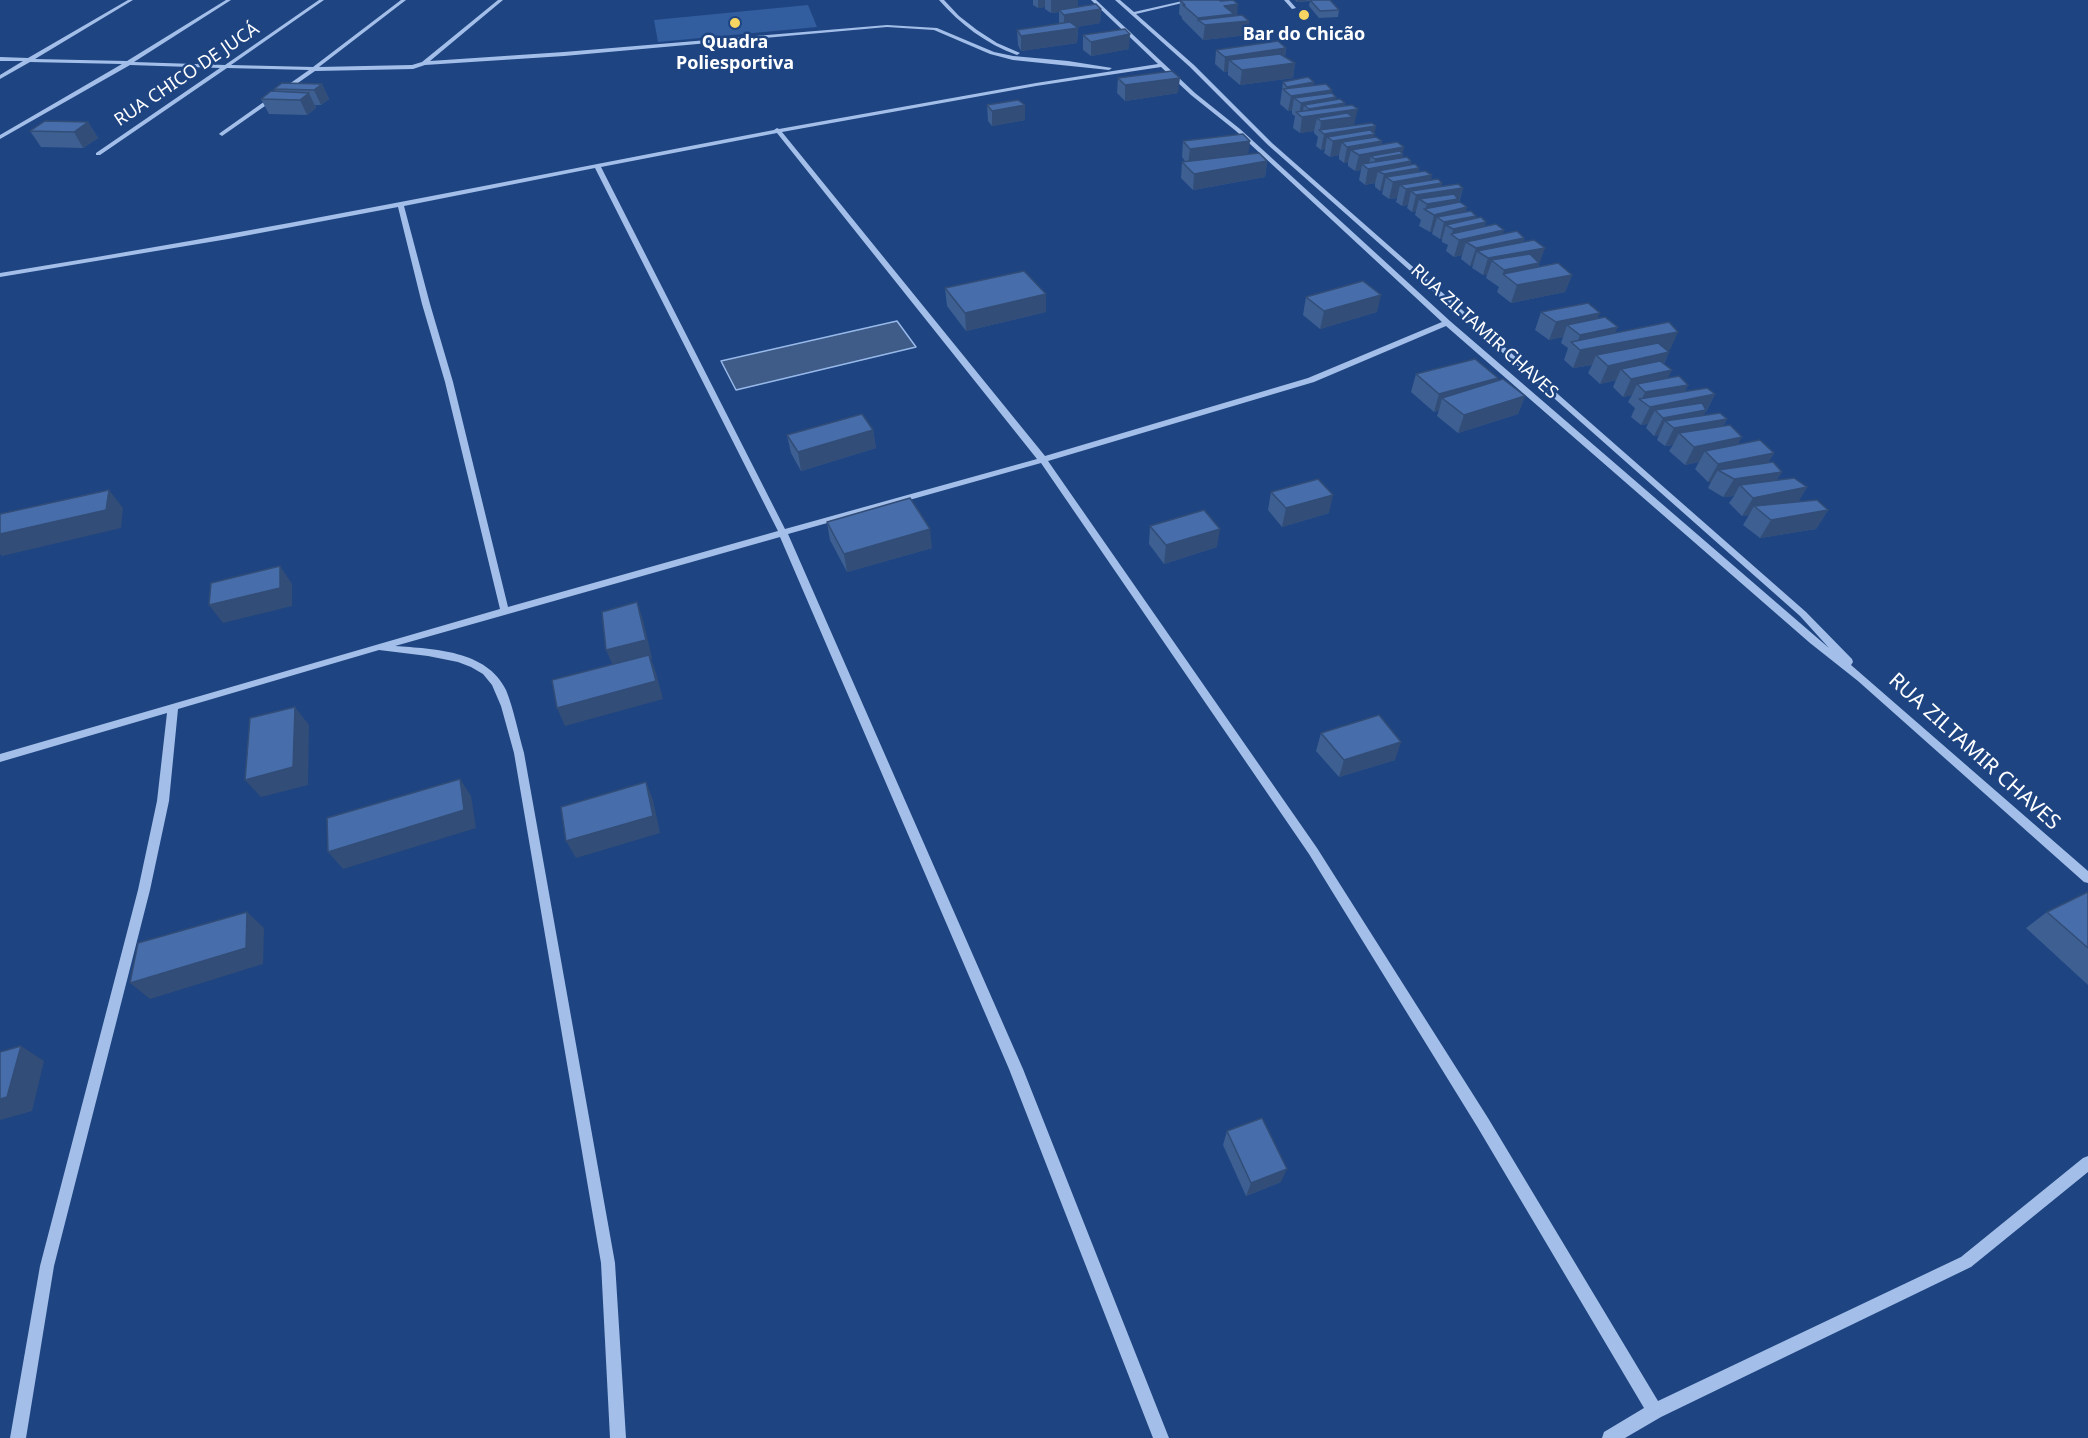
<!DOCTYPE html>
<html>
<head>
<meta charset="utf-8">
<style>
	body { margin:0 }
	canvas { display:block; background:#1e4481 }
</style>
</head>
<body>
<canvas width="2088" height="1438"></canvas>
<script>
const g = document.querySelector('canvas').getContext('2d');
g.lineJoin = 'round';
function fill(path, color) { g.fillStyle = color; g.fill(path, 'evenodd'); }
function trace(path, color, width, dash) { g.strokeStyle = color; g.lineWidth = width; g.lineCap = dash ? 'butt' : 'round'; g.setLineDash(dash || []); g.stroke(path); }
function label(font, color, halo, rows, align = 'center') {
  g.font = font + ' "Noto Sans",sans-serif'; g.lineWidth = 5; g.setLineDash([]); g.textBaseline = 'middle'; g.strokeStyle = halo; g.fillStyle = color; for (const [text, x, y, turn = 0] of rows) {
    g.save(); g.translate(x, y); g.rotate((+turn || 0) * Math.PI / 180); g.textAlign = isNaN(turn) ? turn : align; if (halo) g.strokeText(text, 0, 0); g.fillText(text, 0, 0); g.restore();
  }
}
fill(new Path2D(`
	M808,5L817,27L658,42L654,20Z`), '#325d9f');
const water = new Path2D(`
	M897,321L916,347L736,390L721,361Z`);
fill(water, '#3f5b88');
trace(water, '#97b9ea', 1.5);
fill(new Path2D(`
	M128,0H133L35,59L127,61L226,0H231L134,62L225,65L319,0H324L231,65L313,67L401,0H406L319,67L412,65L422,62L498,0H503L430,61L564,52L887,25L937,28L994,52L1013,56L1068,61L1112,68L1109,70L1013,60L990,54L934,30L887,27L564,56L425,65L413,69L315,71L222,136L219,134L220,133L309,70L227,68L100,155H96V153L220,68L130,65L0,139V135L122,64L30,62L0,79V75L23,61H0V57L28,58Z
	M939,0H944L959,16L977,30L997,43L1020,53L1017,55C986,44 960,24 939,0Z
	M1091,0H1096L1195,93L1240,129L1450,321L1829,648L1800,616L1268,145L1190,67L1115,0H1120L1134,12L1187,0H1195L1136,14L1194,65L1272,143L1806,612L1852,659L1853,662L1851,665L2088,871V883L2084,882L1858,681L1810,643L1446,326L1314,382L1048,461L1317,848L1488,1118L1658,1401L1961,1257L2083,1158L2088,1156V1172L1971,1267L1661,1417L1625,1438H1602L1604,1432L1644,1408L1478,1128L1309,854L1041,463L788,534L1023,1069L1169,1438H1153L1009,1069L780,537L395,646C433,649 487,650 506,690C514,710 518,732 524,753L615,1263L626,1438H610L601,1263L514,753L501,706L492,685L483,674L471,667L458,662L428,656L379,650L178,709L169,801L150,890L54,1266L26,1438H10L40,1266L138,890L157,801L167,713L0,762V754L500,609L445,382L422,304L398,207L228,239L0,277V273C259,232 516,179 774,130L777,128L779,129L1036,83L1158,64ZM1161,67L1191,95L1236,131L1442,322L1308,378L1045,456L782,132L1036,86ZM777,133L1037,459L785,529L601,167ZM595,168L778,531L508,607L453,382L430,304L404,206Z
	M1284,0H1289L1296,8L1292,9Z`), '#a3bfe9');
fill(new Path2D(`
	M1033,0H1078V7L1101,9L1100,23L1076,27L1078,28L1077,43L1021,51L1018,45L1017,30L1059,24V12L1051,13L1045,9V7L1038,8L1033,5Z
	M1180,0L1237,15L1249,21L1247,35L1203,40L1182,19V17L1179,14Z
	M1295,0H1330L1339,10L1338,17L1319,18L1309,6L1310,1L1297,2Z
	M1083,35L1129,49L1091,56L1083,50Z
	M1286,48L1285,57L1295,63L1293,78L1240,85L1228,75V71L1224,72L1215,64L1216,50Z
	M1118,78L1178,93L1125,101L1117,93Z
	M1283,82H1314V85L1332,93L1336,100L1345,105L1354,125L1352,126L1374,134V137L1382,141L1381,144L1404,147L1402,153L1403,154L1402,158L1411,161L1410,165L1419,168L1418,172L1441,187L1463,188L1459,203L1467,207L1465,212L1485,227L1503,234L1524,238L1523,242L1539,265L1538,267L1572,275L1565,292L1511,303L1497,292L1499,287L1486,278L1487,275H1483L1472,268L1473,265L1470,266L1461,259L1462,255L1454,257L1446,251L1448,245L1442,242V239H1440L1432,234L1433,231L1430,232L1419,226L1421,220L1415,215L1416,211L1412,212L1407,208L1408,205L1402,206L1396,202L1397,198L1389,199L1382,194L1383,190L1380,191L1375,187V183L1365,185L1359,180L1361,170L1355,171L1348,166V162L1344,163L1339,159V155L1330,157L1324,153L1325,149L1321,150L1316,146L1318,137L1314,133V131L1300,133L1293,128L1295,116L1292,114V110L1288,111L1280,104Z
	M322,84L329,99L321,105H315L316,108L307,115L269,114L261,99L275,91L274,89Z
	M987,105L1025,120L992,126L988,121Z
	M88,122L98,138L83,148L41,147L30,131Z
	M1183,141L1249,154L1267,161L1265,177L1193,190L1181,178L1182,162L1185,161L1182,157Z
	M945,288L1046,294V312L966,331L947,306Z
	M1306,297L1377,312L1320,329L1303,315Z
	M1541,312L1598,319L1615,333L1670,350H1667L1669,352L1664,364L1668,378L1688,385L1685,391L1715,394L1706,412H1705L1703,416L1727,419L1723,426L1739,444L1774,453L1768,462L1777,480L1807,487L1798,502L1828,510L1816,529L1760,538L1743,525L1749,515L1742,516L1729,503L1734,496L1723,497L1708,488L1711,482H1708L1695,469L1699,462L1685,465L1669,451L1673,445L1665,446L1657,440L1659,435L1654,436L1646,428L1648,424L1641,425L1631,417L1635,408L1628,402L1632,395L1623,397L1613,387L1616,380L1600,384L1588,373L1592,365L1573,368L1564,360L1568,348L1561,343L1563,337L1549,340L1535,330Z
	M1416,374L1498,378L1497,381L1525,396L1518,414L1458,433L1437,416L1439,410L1434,412L1411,392Z
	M873,430L876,448L801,471L791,453L787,435Z
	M1271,492L1329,513L1282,527L1268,510Z
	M827,522L932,548L847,572L830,540Z
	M1150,526L1217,547L1164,564L1149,544Z
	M1321,733L1395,760L1339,777L1316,751Z
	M2088,892V985L2026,928L2047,912Z
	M1227,1131L1281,1182L1246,1196L1223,1145Z`), '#3d5f92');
fill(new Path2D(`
	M1038,0H1045V7L1038,8Z
	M1051,0H1078V10H1059V12L1051,13Z
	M1297,0H1310L1297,2Z
	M1238,4L1237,19L1249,21L1247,35L1203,40L1205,25L1198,20L1197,33L1198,18L1224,6Z
	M1101,9L1100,23L1064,29V15Z
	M1078,28L1077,43L1021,51V36Z
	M1130,34L1129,49L1091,56V42Z
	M1286,48L1284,63L1229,60L1228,71L1224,72L1225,57Z
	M1295,63L1293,78L1240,85L1242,70Z
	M1180,78L1178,93L1125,101V85Z
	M1314,82L1313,92L1332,90L1331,98L1336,97L1335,104L1345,103L1344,111L1358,109L1354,125H1352L1351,130L1376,126L1373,143L1382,141L1380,151L1404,147L1401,163L1411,161L1409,170L1419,168L1417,178L1432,175L1430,185L1442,183L1440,191L1463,188L1458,204L1467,207L1463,218L1476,216L1473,225L1486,222L1483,235L1504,230L1500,243L1524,238L1519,253L1545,248L1533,281L1503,274L1504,270L1492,261L1487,275H1483L1488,258L1477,251L1473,265L1470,266L1476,248L1466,242L1462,255L1454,257L1459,240L1452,234L1453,229L1446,225L1442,239H1440L1444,222L1438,218H1437L1433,231L1430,232L1434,215L1425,210L1427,204L1419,199L1416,211L1412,212L1416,195L1411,191L1408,205L1402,206L1406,189L1400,185L1397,198L1389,199L1393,182L1386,177L1383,190L1380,191L1384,174L1378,171L1375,183L1365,185L1368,169L1374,168L1375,159L1371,156L1368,168L1362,164L1361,170L1355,171L1359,155L1351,150L1348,162L1344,163L1347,147L1342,142L1339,155L1330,157L1333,141L1327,137L1325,149L1321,150L1324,134L1320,131L1321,121L1317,118L1314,131L1300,133L1302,117L1308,116L1309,109L1304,105L1302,117L1299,115L1301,103L1294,98L1292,110L1288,111L1291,96L1286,92L1287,87Z
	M322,84L329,99L321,105L314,90Z
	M309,93L316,108L307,115L300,100Z
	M1025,105V120L992,126V111Z
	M88,122L98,138L83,148L74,132Z
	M1250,141L1248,157L1188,165L1190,149Z
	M1267,161L1265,177L1193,190L1194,174Z
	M1572,275L1565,292L1511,303L1517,285Z
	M1046,294V312L966,331L965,313Z
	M1381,295L1377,312L1320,329L1324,311Z
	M1600,313L1593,331L1567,325L1563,337L1549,340L1556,322Z
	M1618,327L1610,345L1678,332L1670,350L1604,362L1596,355L1592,365L1573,368L1580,350L1576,346L1580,335Z
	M1669,352L1661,370L1621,369L1616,380L1600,384L1608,366Z
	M1672,370L1663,388L1637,384L1632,395L1623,397L1631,379Z
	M1498,378L1492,396L1442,398L1439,410L1434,412L1439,394Z
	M1688,385L1680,401L1715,394L1699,424L1727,419L1717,437L1679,433L1673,445L1665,446L1674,428L1665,421L1659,435L1654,436L1663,418L1655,410L1648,424L1641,425L1650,407L1641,401L1645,392Z
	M1525,396L1518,414L1458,433L1464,415Z
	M873,430L876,448L801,471L798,452Z
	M1742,437L1732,455L1705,451L1699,462L1685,465L1694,447Z
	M1774,453L1763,471L1718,470L1711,482H1708L1718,464Z
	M1782,472L1771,490L1740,485L1734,496L1723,497L1734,479Z
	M1807,487L1796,506H1754L1749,515L1742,516L1753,498Z
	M109,490L123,508L121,528L2,556L0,554V534Z
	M1333,495L1329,513L1282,527L1286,508Z
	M1828,510L1816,529L1760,538L1771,520Z
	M930,529L932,548L847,572L844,554Z
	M1220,529L1217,547L1164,564L1166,545Z
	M280,566L292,584V606L223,623L209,605Z
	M637,602L643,620L652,658L651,659L656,673L663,699L565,726L557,708L614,668L606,650Z
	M295,707L309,725L308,785L261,797L245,780Z
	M1401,742L1395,760L1339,777L1344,760Z
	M460,779L471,796L476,828L343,869L328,852Z
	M646,782L653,800L660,833L576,858L566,841Z
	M247,912L264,928L263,964L150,999L130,983Z
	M21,1046L44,1061L32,1111L0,1120V1099Z
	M1287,1169L1281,1182L1246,1196L1251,1183Z`), '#324d77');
const building = new Path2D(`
	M1180,0H1219L1221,1L1233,0L1238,4L1224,6L1234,14L1198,18L1183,5H1185Z
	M1310,0H1330L1339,10L1320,11Z
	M1096,4L1101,9L1064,15L1059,10Z
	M1242,15L1249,21L1205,25L1198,20Z
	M1070,22L1078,28L1021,36L1017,30Z
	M1125,29L1130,34L1091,42L1083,35Z
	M1278,41L1286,48L1225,57L1216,50Z
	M1280,54L1295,63L1242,70L1229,60Z
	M1172,71L1180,78L1125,85L1118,78Z
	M1308,77L1314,82L1287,87L1283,82Z
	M282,83L322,84L314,90L274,89Z
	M1326,84L1332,90L1291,96L1283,89Z
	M271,91L309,93L300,100L261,99Z
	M1332,93L1336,97L1301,103L1294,98Z
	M1340,99L1345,103L1309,109L1304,105Z
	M1018,100L1025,105L992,111L987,105Z
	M1352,105L1358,109L1302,117L1296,112Z
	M1347,113L1353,117L1321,121L1317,118Z
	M45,121L88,122L74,132L30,131Z
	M1372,123L1376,126L1324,134L1319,130Z
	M1370,130L1375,134L1333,141L1327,137Z
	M1243,134L1250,141L1190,149L1183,141Z
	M1376,137L1382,141L1347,147L1342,142Z
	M1397,142L1404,147L1359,155L1351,150Z
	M1400,151L1403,154L1375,159L1371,156Z
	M1259,153L1267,161L1194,174L1182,162Z
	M1407,157L1411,161L1368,169L1362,164Z
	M1415,164L1419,168L1384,174L1378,171Z
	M1425,171L1432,175L1393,182L1386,177Z
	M1438,179L1442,183L1406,189L1400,185Z
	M1458,184L1463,188L1416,195L1411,191Z
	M1454,194L1458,199L1427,204L1419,199Z
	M1460,202L1467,207L1434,215L1424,209Z
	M1471,211L1476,216L1444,222L1437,217Z
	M1481,217L1486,222L1453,229L1446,225Z
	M1496,224L1504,230L1459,240L1451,234Z
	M1517,231L1524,238L1476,248L1466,242Z
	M1534,240L1545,248L1488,258L1477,251Z
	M1530,254L1539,263L1504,270L1491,260Z
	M1558,263L1572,275L1517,285L1503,274Z
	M1024,271L1046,294L965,313L945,288Z
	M1363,281L1381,295L1324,311L1306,297Z
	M1588,303L1600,313L1556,322L1541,312Z
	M1605,317L1618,327L1580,335L1567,325Z
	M1669,322L1678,332L1580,350L1571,342Z
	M1658,343L1669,352L1608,366L1596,355Z
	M1475,359L1498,378L1439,394L1416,374Z
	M1660,361L1672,370L1631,379L1621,369Z
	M1679,376L1688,385L1645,392L1637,384Z
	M1503,379L1525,396L1464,415L1442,398Z
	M1707,388L1715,394L1650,407L1639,399Z
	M1702,403L1706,410L1663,418L1655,410Z
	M1720,413L1727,419L1674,428L1665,421Z
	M862,414L873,430L798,452L787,435Z
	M1730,425L1742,437L1694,447L1679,433Z
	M1760,440L1774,453L1718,464L1705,451Z
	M1773,462L1782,472L1734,479L1718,470Z
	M1794,478L1807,487L1753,498L1740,485Z
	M1318,479L1333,495L1286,508L1271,492Z
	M109,490L106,510L0,534V514Z
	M910,498L930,529L844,554L827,522Z
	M1817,500L1828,510L1771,520L1754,506Z
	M1204,510L1220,529L1166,545L1150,526Z
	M280,566V588L209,605L211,583Z
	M637,602L646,640L606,650L602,612Z
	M649,655L656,681L557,708L552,680Z
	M295,707L293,767L245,780L250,718Z
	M1379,715L1401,742L1344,760L1321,733Z
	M460,779L464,810L328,852L327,818Z
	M646,782L653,816L566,841L561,807Z
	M2088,892V948L2047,912Z
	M247,912L246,948L130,983L138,943Z
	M21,1046L7,1097L0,1099V1052Z
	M1262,1118L1287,1169L1251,1183L1227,1131Z`);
fill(building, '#476eaa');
trace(building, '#324d77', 1.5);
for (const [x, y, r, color] of [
	[1304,15,6,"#f7d562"],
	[735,23,6,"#f7d562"]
]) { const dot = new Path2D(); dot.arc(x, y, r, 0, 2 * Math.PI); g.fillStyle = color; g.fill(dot); trace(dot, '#1e4481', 2); }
label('bold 18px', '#fff', '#1e4481', [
	["Bar do Chicão",1304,35],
	["Quadra",735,43],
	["Poliesportiva",735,64]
]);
label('18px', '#fff', '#1e4481', [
	["RUA CHICO DE JUCÁ",187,75,-34],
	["RUA ZILTAMIR CHAVES",1484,332,42]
]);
label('21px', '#fff', '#1e4481', [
	["RUA ZILTAMIR CHAVES",1974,752,42]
]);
</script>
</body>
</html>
